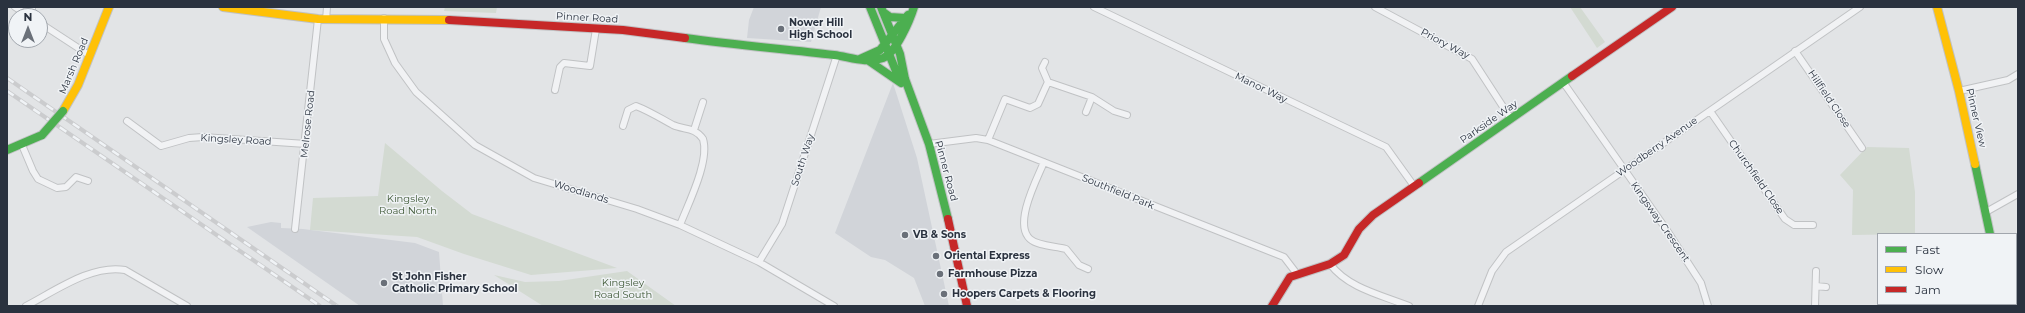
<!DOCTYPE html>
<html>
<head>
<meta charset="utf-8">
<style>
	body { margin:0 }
	#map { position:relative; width:2025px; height:313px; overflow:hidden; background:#e2e4e6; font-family:Montserrat,sans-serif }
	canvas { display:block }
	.frame { position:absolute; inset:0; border:8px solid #2a323f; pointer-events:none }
	.legend { position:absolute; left:1877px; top:233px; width:140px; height:72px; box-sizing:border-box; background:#f0f3f6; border:1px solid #a1a6ad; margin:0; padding:5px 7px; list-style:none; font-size:12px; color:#2a323f }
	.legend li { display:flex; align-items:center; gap:8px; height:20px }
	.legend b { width:20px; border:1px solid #a1a6ad }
	.north { position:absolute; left:8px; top:8px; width:40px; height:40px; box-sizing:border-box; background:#f0f3f6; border:1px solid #a1a6ad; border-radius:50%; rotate:0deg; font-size:11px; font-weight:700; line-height:16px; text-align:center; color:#2a323f }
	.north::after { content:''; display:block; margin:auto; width:14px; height:18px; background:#6a7079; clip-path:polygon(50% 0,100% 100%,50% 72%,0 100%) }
</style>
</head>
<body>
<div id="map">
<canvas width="2025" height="313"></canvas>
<div class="frame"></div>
<ul class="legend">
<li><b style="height:5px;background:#4caf50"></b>Fast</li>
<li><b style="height:5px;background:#ffc107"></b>Slow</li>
<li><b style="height:5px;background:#c62828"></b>Jam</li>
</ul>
<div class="north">N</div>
</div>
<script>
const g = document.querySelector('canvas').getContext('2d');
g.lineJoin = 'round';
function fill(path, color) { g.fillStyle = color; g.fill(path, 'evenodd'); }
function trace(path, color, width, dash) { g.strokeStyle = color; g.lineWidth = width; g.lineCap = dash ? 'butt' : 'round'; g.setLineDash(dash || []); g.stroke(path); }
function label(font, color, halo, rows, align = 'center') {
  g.font = font + ' Montserrat,sans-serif'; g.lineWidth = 3; g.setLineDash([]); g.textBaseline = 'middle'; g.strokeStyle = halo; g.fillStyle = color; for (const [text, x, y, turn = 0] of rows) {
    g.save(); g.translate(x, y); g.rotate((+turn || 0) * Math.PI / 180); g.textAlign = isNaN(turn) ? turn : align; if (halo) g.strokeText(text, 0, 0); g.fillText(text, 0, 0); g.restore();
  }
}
fill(new Path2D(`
	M754,7H821L811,42L747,38L749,20Z
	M893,83L917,158L949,306H925L914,278L885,260L871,257L835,233Z
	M271,222L281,223V228L303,229L415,243L439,252L443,306H360L247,227Z`), '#d1d4d9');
fill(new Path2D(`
	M445,7H497L496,13L444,11Z
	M1570,7H1580L1605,42L1597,48Z
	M385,143L442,191L472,214L617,268L531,275L464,254L417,237L310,230L313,198L378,196Z
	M1867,147L1909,148L1915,192V234L1852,235L1853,190L1840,175Z
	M627,271L676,306H543L494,275L525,282L559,281Z`), '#d3dad2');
const street = new Path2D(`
	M15,7L29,16
	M32,7V16
	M1094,7L1386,147L1414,186
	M1375,7L1472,59L1511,119
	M384,18V39L395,63L416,92L475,145L534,178L637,209L680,225L759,262L834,306
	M326,20L327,7
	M40,23L89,55
	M1795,51L1862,148
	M1045,62L1042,68L1048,82
	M1563,82L1666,229L1701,283L1708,306
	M555,90L560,67L564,63L590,66L596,29
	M1959,91L2008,80L2018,74
	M1710,111L1785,219L1794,225H1813
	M1086,112L1092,97
	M127,121L161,146L189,138L203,137L306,144
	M623,126L628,110L636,106C649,111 660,118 673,125C684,130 695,127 703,139C710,161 688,204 680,225
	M694,130L703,102
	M988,140L1005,99L1030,108L1038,104L1048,82L1092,97L1114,111L1127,115
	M929,144L976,138L988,140L1284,257L1297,274
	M22,145L33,171L38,179L57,188L66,187L76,177L88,181
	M1044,162C1037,179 1013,224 1030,239C1038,246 1055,246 1066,249L1079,265L1088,269
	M1986,212L2018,194
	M295,229L318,19
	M759,262L782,224L837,55
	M1330,264C1348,288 1381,295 1409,306
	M1816,286L1826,287
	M2016,301L2018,300
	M26,306C55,291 92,264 125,270L187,306
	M1478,306L1492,271L1506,252L1860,7
	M1815,306L1816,271
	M2006,306L2010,304`);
const fast = new Path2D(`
	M870,7L898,76L905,79
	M881,7L900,54L905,79L929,144L948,219
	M883,12L890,17L905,18
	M685,38C735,45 784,49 834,55C850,57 866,64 883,58C896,53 910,20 914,7
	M860,59L880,50L908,15
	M869,61L901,83
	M7,150L42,135
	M1975,164L1990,234
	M1419,183L1572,76
	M1994,304V306`);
const slow = new Path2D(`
	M223,7L318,19L449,20
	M1937,7L1959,91L1975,164
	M63,111L78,85L109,7`);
const jam = new Path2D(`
	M449,20L623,30L685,38
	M1572,76L1672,7
	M948,219L967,306
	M1272,306L1290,277L1330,264L1344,255L1359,229L1373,215L1419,183`);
trace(street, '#c0c2c4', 8);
trace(fast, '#c0c2c4', 10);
trace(slow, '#c0c2c4', 10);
trace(jam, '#c0c2c4', 10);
trace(street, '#f1f2f4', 6);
trace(fast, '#4caf50', 8);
trace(slow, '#ffc107', 8);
trace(jam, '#c62828', 8);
const rail = new Path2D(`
	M7,78L337,306
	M7,91L320,306`);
trace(rail, '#cbccce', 4);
trace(rail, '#f0f3f6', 2.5, [8]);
const fastBridge = new Path2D(`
	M42,135L63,111`);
trace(fastBridge, '#c0c2c4', 10, []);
trace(fastBridge, '#4caf50', 8);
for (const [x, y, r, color] of [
	[781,29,4,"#6a7079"],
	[905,235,4,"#6a7079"],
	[936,256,4,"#6a7079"],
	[940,274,4,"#6a7079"],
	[384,283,4,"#6a7079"],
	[944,294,4,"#6a7079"]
]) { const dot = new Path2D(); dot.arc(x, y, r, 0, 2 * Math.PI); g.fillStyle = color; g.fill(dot); trace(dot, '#f0f3f6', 1.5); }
label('10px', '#2a323f', '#f0f3f6', [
	["Pinner Road",587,18,3],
	["Priory Way",1445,44,28],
	["Marsh Road",74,66,-67],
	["Manor Way",1261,88,26],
	["Hillfield Close",1829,99,56],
	["Pinner View",1976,118,77],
	["Parkside Way",1489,122,-35],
	["Melrose Road",308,124,-84],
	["Kingsley Road",236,140,3],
	["Woodberry Avenue",1657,147,-35],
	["South Way",803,160,-72],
	["Pinner Road",946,171,75],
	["Churchfield Close",1756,177,55],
	["Woodlands",581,192,17],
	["Southfield Park",1118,192,22],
	["Kingsway Crescent",1660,222,55]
]);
label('bold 10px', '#2a323f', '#f0f3f6', [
	["Nower Hill",789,23],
	["High School",789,35],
	["VB & Sons",913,235],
	["Oriental Express",944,256],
	["Farmhouse Pizza",948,274],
	["St John Fisher",392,277],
	["Catholic Primary School",392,289],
	["Hoopers Carpets & Flooring",952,294]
], 'left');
label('10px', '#405a38', '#f0f3f6', [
	["Kingsley",408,199],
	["Road North",408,211],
	["Kingsley",623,283],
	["Road South",623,295]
]);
</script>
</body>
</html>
